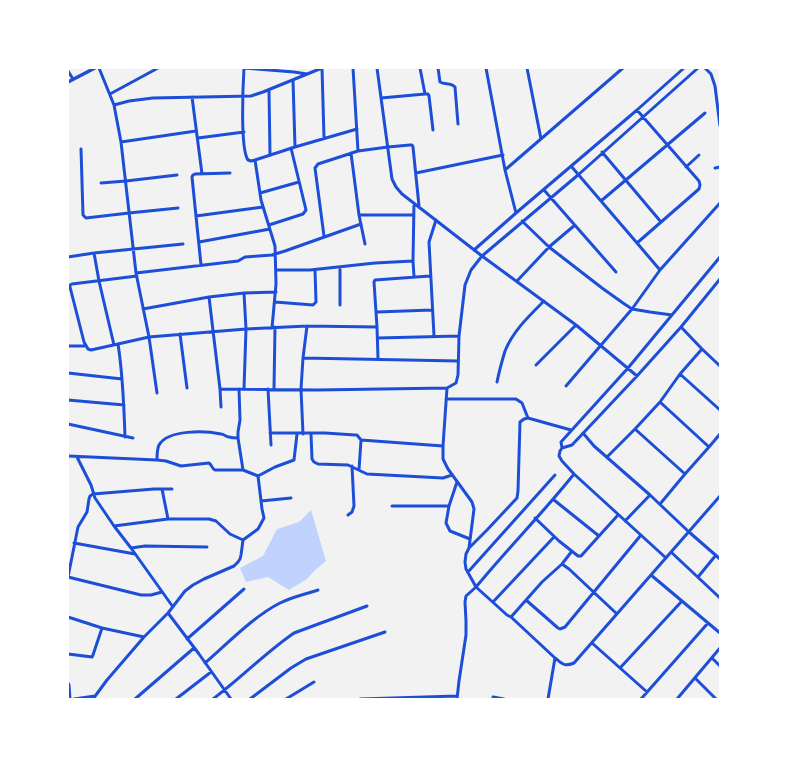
<!DOCTYPE html>
<html>
<head>
<meta charset="utf-8">
<style>
	body { margin:0 }
	#map { position:relative; width:788px; height:767px; overflow:hidden; background:#f2f2f2; font-family:"Source Sans 3",sans-serif }
	canvas { display:block }
	.frame { position:absolute; inset:0; border:69px solid #fff; pointer-events:none }
</style>
</head>
<body>
<div id="map">
<canvas width="788" height="767"></canvas>
<div class="frame"></div>
</div>
<script>
const g = document.querySelector('canvas').getContext('2d');
g.lineJoin = 'round';
function fill(path, color) { g.fillStyle = color; g.fill(path, 'evenodd'); }
function trace(path, color, width, dash) { g.strokeStyle = color; g.lineWidth = width; g.lineCap = dash ? 'butt' : 'round'; g.setLineDash(dash || []); g.stroke(path); }
fill(new Path2D(`
	M311,510L326,561L314,571L307,579L289,590L268,577L246,582L240,568L263,556L277,529L299,522Z`), '#bfd3fe');
trace(new Path2D(`
	M99,68L114,105L121,142L136,273L149,337L246,329L307,326L377,327
	M244,68C243,84 240,149 248,160L251,161L255,160L295,147L357,129
	M244,68L294,72L307,74
	M322,68L324,138
	M353,68L358,151
	M377,68L392,179L396,187L402,194L482,256L576,325L637,376
	M420,68L425,94
	M438,68L440,82C445,85 451,82 455,87L458,124
	M486,68L505,170L516,213
	M527,68L541,139
	M705,68L711,74L715,86L720,126
	M68,71L73,79
	M293,80L295,147
	M269,90L270,155
	M110,94L158,68
	M192,97L202,174
	M381,98L425,94H428L429,96L433,130
	M114,105L129,101L153,98L251,96L263,92L322,68
	M637,110L699,181L700,185L699,189L637,243
	M198,138L244,132
	M121,142L196,131
	M81,149L83,215L86,218L129,213L178,208
	M602,152L661,222
	M351,153L359,215L365,244
	M255,160L261,200L275,246L276,284L272,328
	M571,166L637,243L660,270
	M686,167L699,155
	M715,168L720,167
	M505,170L623,68
	M416,173L503,155
	M101,183L126,181L177,175
	M544,190L616,272
	M260,193L299,182
	M601,201L705,113
	M359,215H413
	M196,216L263,207
	M522,221L549,247L602,288L623,303L632,309L650,312L672,315
	M269,225L303,214L306,210L291,148
	M324,236L315,168L318,164L358,151L388,147L410,145H412L413,147L419,206
	M199,242L270,229
	M474,250L516,213L637,110L684,68
	M94,253L99,281L114,345
	M68,257L94,253L183,244
	M201,265L192,177L193,175L195,174L230,173
	M340,267V305
	M276,270H310L375,263L413,261
	M136,273L238,261L245,257L272,255L285,251L361,224
	M137,276L72,284L70,285V287L84,342L88,349L91,350L118,344L149,337L157,393
	M414,277L413,261L414,203
	M517,281L549,247L575,225
	M244,293L246,329L244,389
	M209,297L220,389L221,407
	M275,302L313,305L316,302L315,270
	M143,309L209,297L244,293L276,292
	M377,312L432,310
	M681,327L702,349L720,366
	M180,334L187,388
	M434,336L429,242L436,220
	M378,338L459,336
	M118,344C123,375 124,406 125,437
	M68,346H86
	M303,358L458,361
	M378,359L377,327L374,282L375,280L430,276
	M536,365L576,325
	M68,373L122,379
	M680,374L720,410
	M497,382C499,372 502,361 505,351C513,331 529,316 544,301
	M566,386L632,309L660,270L720,203
	M447,388L456,383L458,375L459,336L465,285L471,270L482,256L578,175L698,68
	M220,389L317,390L447,388L443,446V459L448,469L472,502L474,509L469,548
	M239,389L240,420L238,432V438L243,470
	M268,389L271,445
	M274,389L275,327
	M446,399H516L522,403L528,418
	M68,400L124,405
	M68,424L133,438
	M635,429L685,474L709,447L660,402
	M270,433H325L355,435H357L361,440L443,446
	M583,433L594,446L650,495L689,532L720,559
	M303,434L301,389L303,358L307,326
	M311,434L312,459L314,462L318,464L348,465L367,474L443,478L452,475
	M709,447L720,434
	M562,448L572,445L637,376L681,327L720,279
	M68,456L157,460L166,461L181,466L209,463C212,465 212,469 215,470H243L258,476L275,467L294,460L297,434
	M77,457L91,485L95,498L114,526L131,548L173,607
	M607,457L635,429L660,402L680,374L702,349
	M157,460C157,455 157,449 159,445C168,429 206,431 221,434C224,434 226,437 229,437C232,438 235,438 238,438
	M359,470L361,440
	M574,474C543,513 508,548 476,587L507,615L511,617L542,582L562,564L569,569L617,614
	M457,482L449,506L446,523L450,531L470,539
	M162,489L168,519
	M554,500L599,536
	M261,501L291,498
	M660,504L685,474
	M392,506H449
	M348,515L352,512L354,506L352,466
	M535,518L559,541L578,556H581L599,536L618,515
	M625,521L650,495
	M114,526L168,519H209L216,521L230,534L243,540
	M74,543L135,554
	M131,548L145,546L207,547
	M671,552L720,598
	M666,558L574,474L562,461L559,456L560,451L562,448L561,442L628,368L720,257
	M562,564L572,551
	M468,572L555,475
	M651,575L720,633
	M68,577L78,527L87,512L89,499L90,496L93,494L154,489H172
	M68,577L141,595H151L162,592
	M698,577L716,555
	M526,600L558,628L560,629L565,627L641,535
	M493,602L554,537
	M168,613L199,654L231,699
	M68,617L102,628L144,637
	M511,617L555,658
	M187,639L244,589
	M592,643L647,692
	M68,654L92,657L93,655L102,628
	M712,658L720,666
	M205,663C227,644 254,616 280,603C292,597 306,594 318,590
	M620,668L682,601
	M695,678L716,699
	M68,683L69,685L70,699
	M493,697L504,699
	M74,699L95,696
	M93,699L107,680L144,637L168,613L185,591L193,585L204,579L234,566L238,562L240,559L241,555L243,540L258,529L264,518L262,509L258,476
	M135,699L194,648
	M176,699L211,672
	M213,699C241,678 265,653 294,633L367,606
	M250,699L291,668L306,659L385,632
	M286,699L314,682
	M360,699L457,696
	M457,699L459,681L466,635V621L465,602L466,596L476,587L466,569L465,562L466,554L469,548L487,530L517,498L518,491L520,422L524,419L528,418L571,430
	M548,699L555,658C563,664 564,667 574,663L720,496
	M641,699L708,623
	M677,699L720,648`), '#1d4ed8', 3);
trace(new Path2D(`
	M68,82L95,68`), '#1d4ed8', 3.5);
</script>
</body>
</html>
